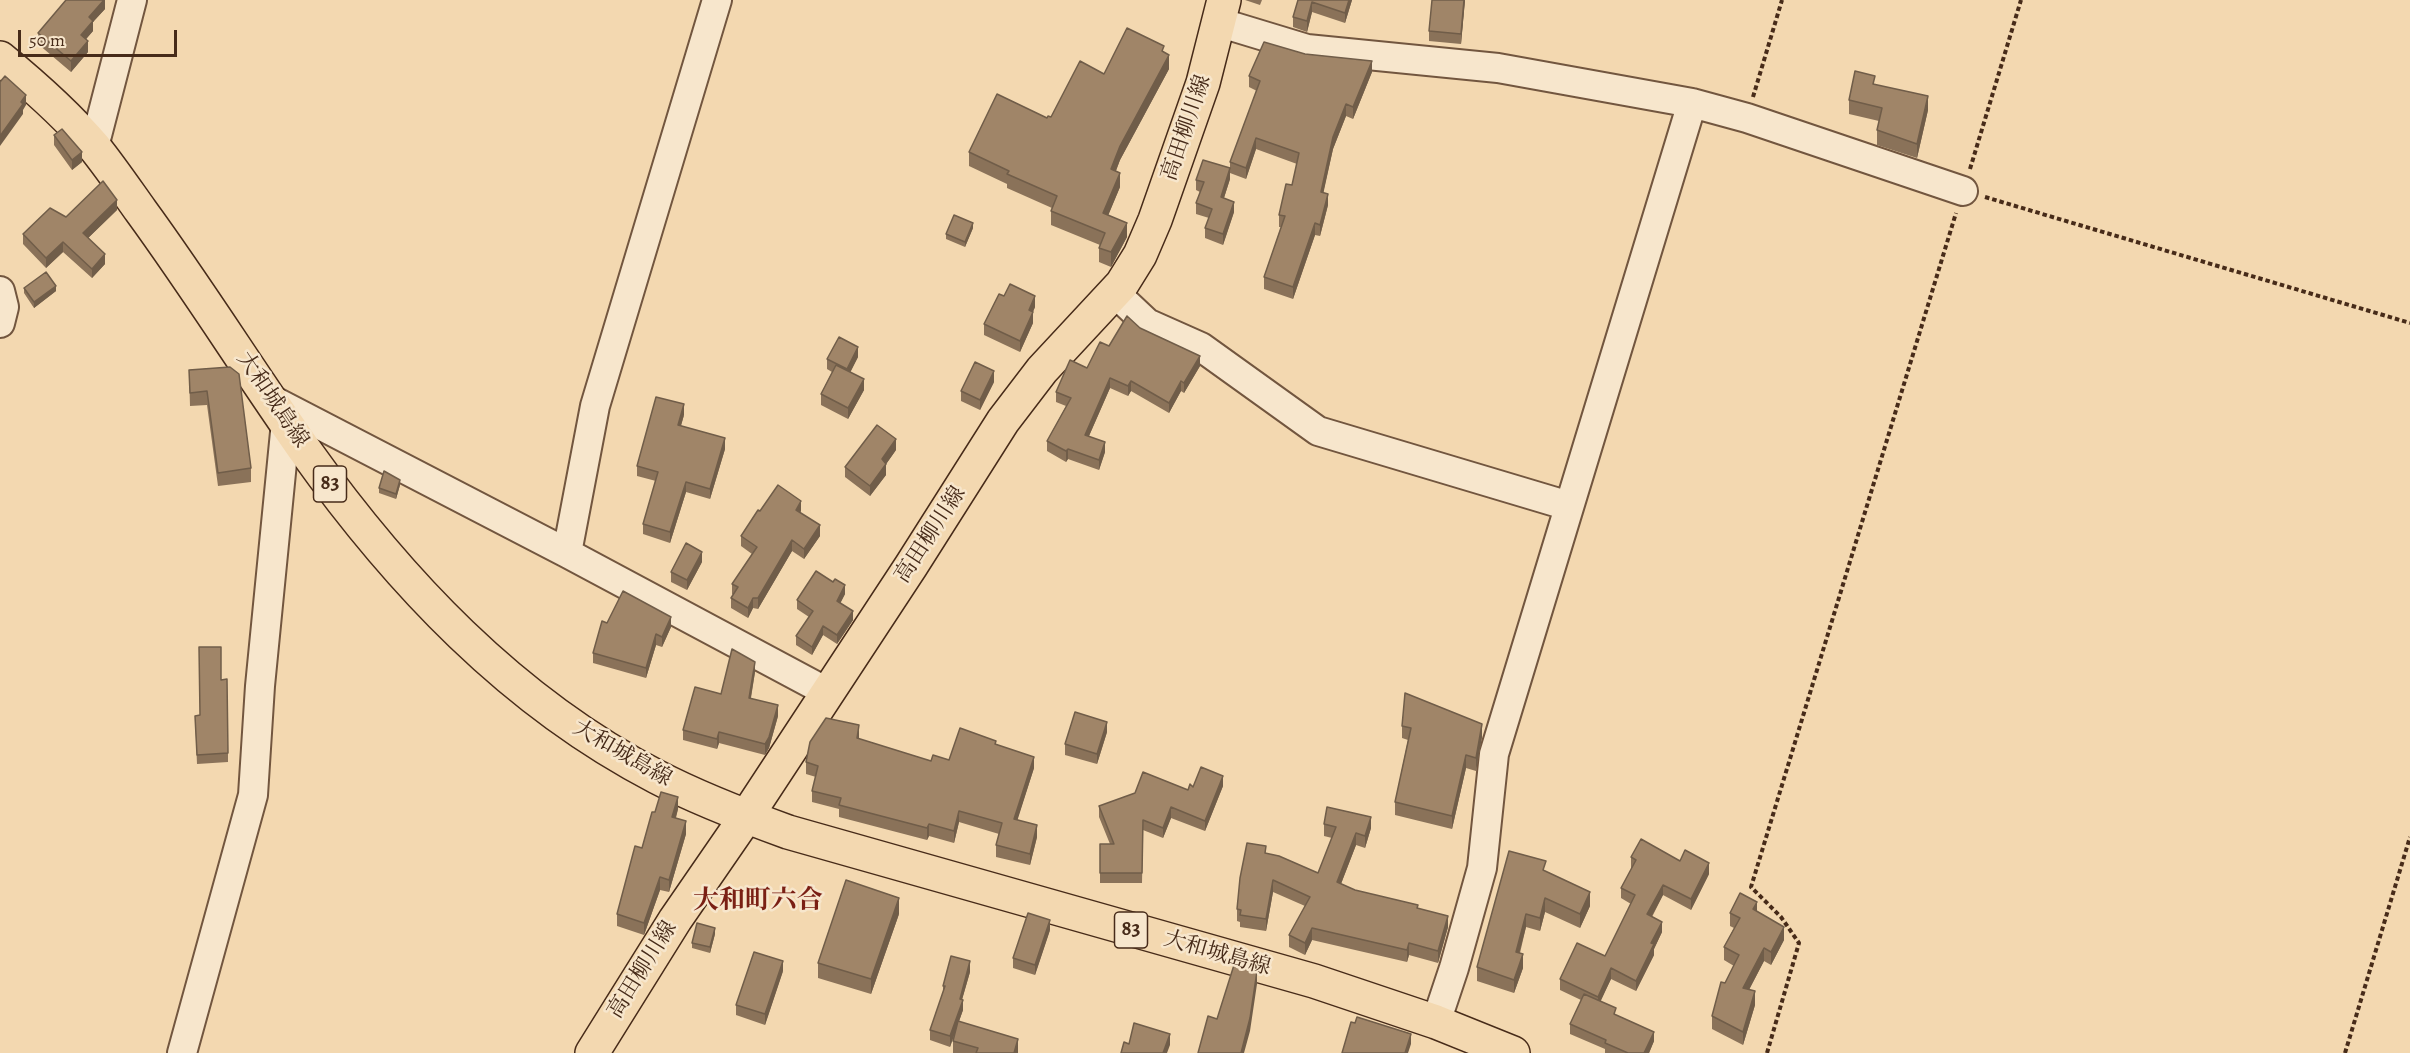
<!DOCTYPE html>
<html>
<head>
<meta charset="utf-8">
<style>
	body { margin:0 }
	#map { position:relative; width:2410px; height:1053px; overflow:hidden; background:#f3d8b0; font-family:Alegreya,serif }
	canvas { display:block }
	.scale { position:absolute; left:18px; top:30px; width:159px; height:27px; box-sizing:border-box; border:3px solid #472b19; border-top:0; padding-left:8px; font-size:18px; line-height:21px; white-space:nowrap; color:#472b19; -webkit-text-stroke:4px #f7e6cc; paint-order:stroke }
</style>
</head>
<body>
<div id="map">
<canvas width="2410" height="1053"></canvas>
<div class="scale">50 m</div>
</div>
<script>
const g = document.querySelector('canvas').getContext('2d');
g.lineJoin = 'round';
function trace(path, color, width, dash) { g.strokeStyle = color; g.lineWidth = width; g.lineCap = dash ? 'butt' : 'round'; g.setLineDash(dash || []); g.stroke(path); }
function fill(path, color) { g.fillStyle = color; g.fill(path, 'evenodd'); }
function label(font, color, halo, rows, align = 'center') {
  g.font = font + ' Alegreya,"Noto Serif JP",serif'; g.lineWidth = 5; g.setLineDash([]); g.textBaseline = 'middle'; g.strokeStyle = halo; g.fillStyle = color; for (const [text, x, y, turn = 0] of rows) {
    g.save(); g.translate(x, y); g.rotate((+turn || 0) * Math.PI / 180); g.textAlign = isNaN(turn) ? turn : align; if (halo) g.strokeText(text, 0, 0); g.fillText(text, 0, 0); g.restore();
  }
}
const minor = new Path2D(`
	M1218,22L1307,49L1498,68L1692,103L1747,118L1963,191
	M94,147L132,0
	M0,291L4,307L0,323
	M1114,292L1147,323L1201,347L1318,431L1569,506
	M272,400L567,553L827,692
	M567,553L595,406L717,0
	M1436,1022L1454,968L1482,868L1494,754L1692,103
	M182,1053L253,795L260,686L286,422`);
const major = new Path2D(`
	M0,58C33,85 67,115 95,148C111,168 126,190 141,211C198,289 249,371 304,449C398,581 512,702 657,777C699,799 744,816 788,832L1314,981L1436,1022L1513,1053
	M592,1053L675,920L746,817L911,566L1003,421L1042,370L1122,284L1140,255L1155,220L1203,83L1224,0`);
trace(minor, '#72563f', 32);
trace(major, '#472b19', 36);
trace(new Path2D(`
	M1753,97L1782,0
	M1970,169L2021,0
	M1985,197L2410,323
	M1767,1053L1799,943L1781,917L1751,887L1956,213
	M2345,1053L2410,837`), '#472b19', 4, [4.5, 3]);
trace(minor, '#f7e6cc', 28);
trace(major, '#f3d8b0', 33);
fill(new Path2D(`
	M105,0V9L93,22V31L86,39L88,52L71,72L38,44V33Z
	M1245,0H1262L1260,5Z
	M1298,0H1352L1345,23L1312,12L1307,32L1293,27V17Z
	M1465,0L1461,44L1429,41V31Z
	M1164,52L1169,69L1120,160L1116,171L1120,187L1108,215L1127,237L1111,267L1099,262V248L1100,245L1051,225V211L1052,208L1007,188V184L969,166V152L1051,117L1104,74Z
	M1305,54L1372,72L1353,119L1346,116L1333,149L1323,193L1328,205L1320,236L1315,235L1293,299L1264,289V277L1281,227H1279V215L1292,185L1297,164L1256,149L1246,179L1230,173V179L1224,198L1234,212L1223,245L1205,238V228L1209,218L1196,214V203L1200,192L1196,190V180L1230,168V162L1257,91L1249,87V76Z
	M1875,84L1928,110L1917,158L1877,145V130L1879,121L1849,114V100Z
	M54,135L82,162L72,170L54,145Z
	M117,210L88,238L105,264L92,278L63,252L46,268L23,244V234L66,217Z
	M973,228L965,247L946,239V234Z
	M24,288L56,291L34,308L24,293Z
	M1004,296L1035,307L1033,312V323L1020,352L984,335V324Z
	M1140,328L1200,366L1184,393L1181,391L1169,413L1131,391L1128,396L1110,388L1089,436L1105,452L1099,470L1068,459L1066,462L1047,451V441L1066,406L1056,402V392L1087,368L1109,346Z
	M858,357L850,372L864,390L848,419L821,405V394L832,372L827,369V359Z
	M230,367L251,468V482L218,486L207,405L190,406L189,370Z
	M994,382L980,410L961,401V391Z
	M684,415L681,426L725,449L710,499L686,492L670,543L643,534V524L656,481L637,476V466Z
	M896,450L886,464V475L870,496L845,477V467Z
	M400,485L396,499L379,493V488Z
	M760,511H801L800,512L820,536L804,559L792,551L758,609L753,608L748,618L731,608V598L733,595L732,594V584L752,554L741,546V536Z
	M702,562L687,590L671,582V572Z
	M845,594L840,603L853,620L837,644L823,635L812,655L796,645V636L809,617L797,609V600Z
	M607,623L671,627L662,647L656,645L646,678L593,663V653Z
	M755,672L751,698L778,716L769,748L765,755L719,743L717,749L683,740V730L721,694Z
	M221,680L228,753V762L197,764L195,716L200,715Z
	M1402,726L1482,737L1476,771L1466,768L1452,829L1395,815V802L1408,740L1402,738Z
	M1107,732L1097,764L1065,755V744Z
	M859,737V739L931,761L949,760L996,745L1034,768L1017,820L1037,837L1030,865L996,857V845L999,834L959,822L954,843L929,836L927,840L839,817V809L812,802V791L816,777L806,774V762Z
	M1223,786L1205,831L1171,818L1163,838L1143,830L1142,883H1100V844H1110L1099,817V806L1188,790L1193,787Z
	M678,809L676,818L686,834L669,892L660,890L644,935L617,926V914L655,812Z
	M1324,824L1371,828L1365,848L1356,845L1341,884L1355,890L1418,908L1448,927L1438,963L1409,955L1407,962L1312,940L1305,955L1289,947V935L1305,906L1273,892L1266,931L1240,927V922L1237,921V909L1266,853L1318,873L1332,838L1324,836Z
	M1631,857L1680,861L1709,874L1691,910L1663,895L1652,917L1662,932L1654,949V955L1636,991L1611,979L1600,1001L1616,1015L1654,1041L1649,1053H1605V1049L1570,1034V1024L1581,1000L1560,990V979L1605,956L1631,904L1621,898V888L1632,868H1631Z
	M1546,872L1590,906L1580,928L1545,912L1540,931L1526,927L1520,953L1523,968L1514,993L1477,981V967Z
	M1757,911L1784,940L1771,965L1764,961L1749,990L1755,1005L1743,1045L1712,1029V1016L1725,983L1734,966L1724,960V947L1734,928L1730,926V913Z
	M899,914L871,994L818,978V963Z
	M1050,930L1035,975L1013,968V958Z
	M715,934L710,953L692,948V943Z
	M783,971L765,1025L736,1015V1005Z
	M970,972L962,999L963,1010L959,1021L1018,1051V1053H953V1041L954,1035L950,1047L930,1040V1030L943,993V986Z`), '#8a7259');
fill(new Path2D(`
	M104,0H105V9L93,22V31L81,45V35L89,17Z
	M1349,0H1352L1345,23V13Z
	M1464,0H1465L1461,44V34Z
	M1312,2V12L1307,32V21Z
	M88,41V52L71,72V61Z
	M1169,55V69L1120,160L1111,183V169L1120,146Z
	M1372,61V72L1353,119V107Z
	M26,95V105L23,110V114L0,146V136Z
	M1928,96V110L1917,158V144Z
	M1346,104V116L1333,149L1321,204V192L1333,137Z
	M1256,138V149L1246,179V168Z
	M82,152V162L72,170V160Z
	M1230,168V179L1221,207V197Z
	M1120,173V187L1103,228V213Z
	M1328,194V205L1320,236V225Z
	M117,200V210L83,243V233Z
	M1234,202V212L1223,245V234Z
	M973,223V228L965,247V242Z
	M1127,223V237L1111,267V252Z
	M1315,223V235L1293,299V287Z
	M63,242V252L46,268V258Z
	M105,254V264L92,278V269Z
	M56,286V291L34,308V302Z
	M1035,296V307L1029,320V310Z
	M1033,312V323L1020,352V341Z
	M858,347V357L847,379V369Z
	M1200,356V366L1184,393V383Z
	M994,371V382L980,410V400Z
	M1110,378V388L1085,445V435Z
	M864,379V390L848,419V408Z
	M1131,381V391L1128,396V386Z
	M1181,381V391L1169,413V403Z
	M684,404V415L678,435V425Z
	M725,438V449L710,499V489Z
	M896,439V450L882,470V459Z
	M1105,442V452L1099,470V460Z
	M1068,449V459L1066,462V451Z
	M886,464V475L870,496V486Z
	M400,480V485L396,499V494Z
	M686,482V492L670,543V532Z
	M801,501V511L796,520V510Z
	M820,525V536L804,559V549Z
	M792,540V551L758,609V598Z
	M702,552V562L687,590V580Z
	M845,585V594L837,610V601Z
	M753,598V608L748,618V608Z
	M853,611V620L837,644V635Z
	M671,617V627L662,647V637Z
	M823,626V635L812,655V647Z
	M656,634V645L646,678V668Z
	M755,662V672L749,708V698Z
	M778,705V716L769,748L765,755V744Z
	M1107,722V732L1097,764V754Z
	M1482,724V737L1476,771V758Z
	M859,725V737L857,750V738Z
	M719,732V743L717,749V739Z
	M1466,755V768L1452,829V816Z
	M1034,757V768L1014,831V819Z
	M1223,776V786L1205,831V821Z
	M678,797V809L672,830V817Z
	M1171,807V818L1163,838V828Z
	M959,811V822L954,843V831Z
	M1371,817V828L1365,848V836Z
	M686,821V834L669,892V880Z
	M929,824V836L927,840V828Z
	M1037,825V837L1030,865V854Z
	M1356,833V845L1337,894V882Z
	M1709,863V874L1691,910V899Z
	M660,877V890L644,935V923Z
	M1273,880V892L1266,931V919Z
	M1663,885V895L1647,925V914Z
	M1590,892V906L1580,928V914Z
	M899,898V914L871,994V979Z
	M1545,898V912L1540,931V918Z
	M1757,902V916L1753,909Z
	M1526,914V927L1516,965V952Z
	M1448,916V927L1438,963V951Z
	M1050,920V930L1035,975V965Z
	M1662,922V932L1654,949V955L1636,991V981L1651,943Z
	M1784,927V940L1771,965V952Z
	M715,928V934L710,953V947Z
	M1312,928V940L1305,955V943Z
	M1409,943V955L1407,962V950Z
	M1764,948V961L1743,1001V988Z
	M1523,954V968L1514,993V980Z
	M783,961V971L765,1025V1014Z
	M970,961V972L960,1007L963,1000V1010L950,1047V1036Z
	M1611,968V979L1598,1007V997Z
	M1257,971V984L1250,1031L1244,1053H1241Z
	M1755,991V1005L1743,1045V1032Z
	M1654,1032V1041L1649,1053H1644Z
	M1170,1034V1045L1167,1053H1163Z
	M1411,1034V1044L1408,1053H1405Z
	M1018,1039V1053H1014Z`), '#705d49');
const building = new Path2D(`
	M66,0H104L89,17L93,21L81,35L88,41L71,61L38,33Z
	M1298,0H1349L1345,13L1312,2L1307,21L1293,17Z
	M1432,0H1464L1461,34L1429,31Z
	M1127,28L1164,46L1162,51L1169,55L1120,146L1111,169L1120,173L1103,213L1127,223L1111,252L1099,248L1105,233L1051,211L1057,196L1007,174L1009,171L969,152L997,94L1047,118L1048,116L1051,117L1080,61L1104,74Z
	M1264,42L1305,54L1372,61L1353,107L1346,104L1333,137L1321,192L1328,194L1320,225L1315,223L1293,287L1264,277L1285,216L1279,215L1286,184L1292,185L1299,153L1256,138L1246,168L1230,162L1260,81L1249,76Z
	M1855,71L1875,76L1873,84L1928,96L1917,144L1877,130L1882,108L1849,100Z
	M5,76L26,95L21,102L23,104L0,136V82Z
	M62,129L82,152L72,160L54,135Z
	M1203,160L1230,168L1221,197L1234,202L1223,234L1205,228L1212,209L1196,203L1204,182L1196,180Z
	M103,181L117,200L83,233L105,254L92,269L63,242L46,258L23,234L50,208L66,217Z
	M954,215L973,223L965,242L946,234Z
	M46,272L56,286L34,302L24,288Z
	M1010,284L1035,296L1029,310L1033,312L1020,341L984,324L999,294L1004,296Z
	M1127,316L1140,328L1200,356L1184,383L1181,381L1169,403L1131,381L1128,386L1110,378L1085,435L1105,442L1099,460L1068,449L1066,451L1047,441L1071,398L1056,392L1070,360L1087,368L1100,342L1109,346Z
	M839,337L858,347L847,369L827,359Z
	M975,362L994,371L980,400L961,391Z
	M836,365L864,379L848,408L821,394Z
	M230,367L239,374L251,468L218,473L207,391L190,393L189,370Z
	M656,397L684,404L678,425L725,438L710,489L686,482L670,532L643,524L658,472L637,466Z
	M877,425L896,439L882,459L886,464L870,486L845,467Z
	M384,471L400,480L396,494L379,488Z
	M778,485L801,501L796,510L820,525L804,549L792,540L758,598H753L748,608L731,598L738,587L732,584L757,547L741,536L758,510L760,511Z
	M686,543L702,552L687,580L671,572Z
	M816,571L833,582L835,579L845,585L837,601L853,611L837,635L823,626L812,647L796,636L813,611L797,600Z
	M623,591L671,617L662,637L656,634L646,668L593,653L602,621L607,623Z
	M199,647H221V680L227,679L228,753L197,755L195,716L200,715Z
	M732,649L755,662L749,698L778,705L769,737L765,744L719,732L717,739L683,730L695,687L721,694Z
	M1405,693L1482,724L1476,758L1466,755L1452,816L1395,802L1411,728L1402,726Z
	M1075,712L1107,722L1097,754L1065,744Z
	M826,718L859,725L857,738L931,761L933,755L949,760L960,728L996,741L995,744L1034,757L1014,819L1037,825L1030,854L996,845L1002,823L959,811L954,831L929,824L927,828L839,805L841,798L812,791L818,766L806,762L810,742Z
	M1201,767L1223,776L1205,821L1171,807L1163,828L1143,820L1142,873H1100V844H1114L1099,806L1135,793L1143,772L1188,790L1190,784L1193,787Z
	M661,792L678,797L672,817L686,821L669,880L660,877L644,923L617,914L635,846L642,848L652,812H655Z
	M1327,807L1371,817L1365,836L1356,833L1337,882L1355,890L1418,905L1417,908L1448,916L1438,951L1409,943L1407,950L1312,928L1305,943L1289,935L1310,897L1273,880L1266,919L1240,915L1241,910L1237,909L1240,878L1247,843L1266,846L1265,853L1279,856L1318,873L1336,827L1324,824Z
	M1641,839L1680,861L1685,850L1709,863L1691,899L1663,885L1647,914L1662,922L1651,943L1654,944L1636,981L1611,968L1598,997L1560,979L1577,943L1605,956L1635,895L1621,888L1636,860L1631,857Z
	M1509,851L1546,861L1543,870L1590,892L1580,914L1545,898L1540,918L1526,914L1516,952L1523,954L1514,980L1477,967Z
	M846,880L899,898L871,979L818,963Z
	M1740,893L1757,902L1753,909L1784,927L1771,952L1764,948L1743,988L1755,991L1743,1032L1712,1016L1721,982L1725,983L1739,955L1724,947L1740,918L1730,913Z
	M1028,913L1050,920L1035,965L1013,958Z
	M697,923L715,928L710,947L692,943Z
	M754,952L783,961L765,1014L736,1005Z
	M951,956L970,961L960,999L963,1000L950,1036L930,1030L945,986H943Z
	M1234,965L1257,971L1250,1018L1241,1053H1198L1208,1016L1217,1019Z
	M1584,994L1616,1008L1614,1014L1654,1032L1644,1053H1628L1605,1043L1606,1040L1570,1024Z
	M1357,1017L1411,1034L1405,1053H1342L1351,1022L1355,1023Z
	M958,1021L1018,1039L1014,1053H976L978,1048L953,1041Z
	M1134,1023L1170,1034L1163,1053H1121L1124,1042L1129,1044Z`);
fill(building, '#a08568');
trace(building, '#705d49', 1.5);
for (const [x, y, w] of [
	[330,484,33],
	[1131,930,33]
]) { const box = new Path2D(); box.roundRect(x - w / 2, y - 18, w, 36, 4.5); g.fillStyle = '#f7e6cc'; g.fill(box); trace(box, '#472b19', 1.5); }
label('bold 21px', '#472b19', null, [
	["83",330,484],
	["83",1131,930]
]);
label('22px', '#472b19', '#f7e6cc', [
	["高田柳川線",1187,128,-71],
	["大和城島線",272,400,56],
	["高田柳川線",931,535,-57],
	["大和城島線",622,754,30],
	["大和城島線",1217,954,16],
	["高田柳川線",643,970,-58]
]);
label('bold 26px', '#7a1f14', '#f7e6cc', [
	["大和町六合",758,902]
]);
</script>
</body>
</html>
